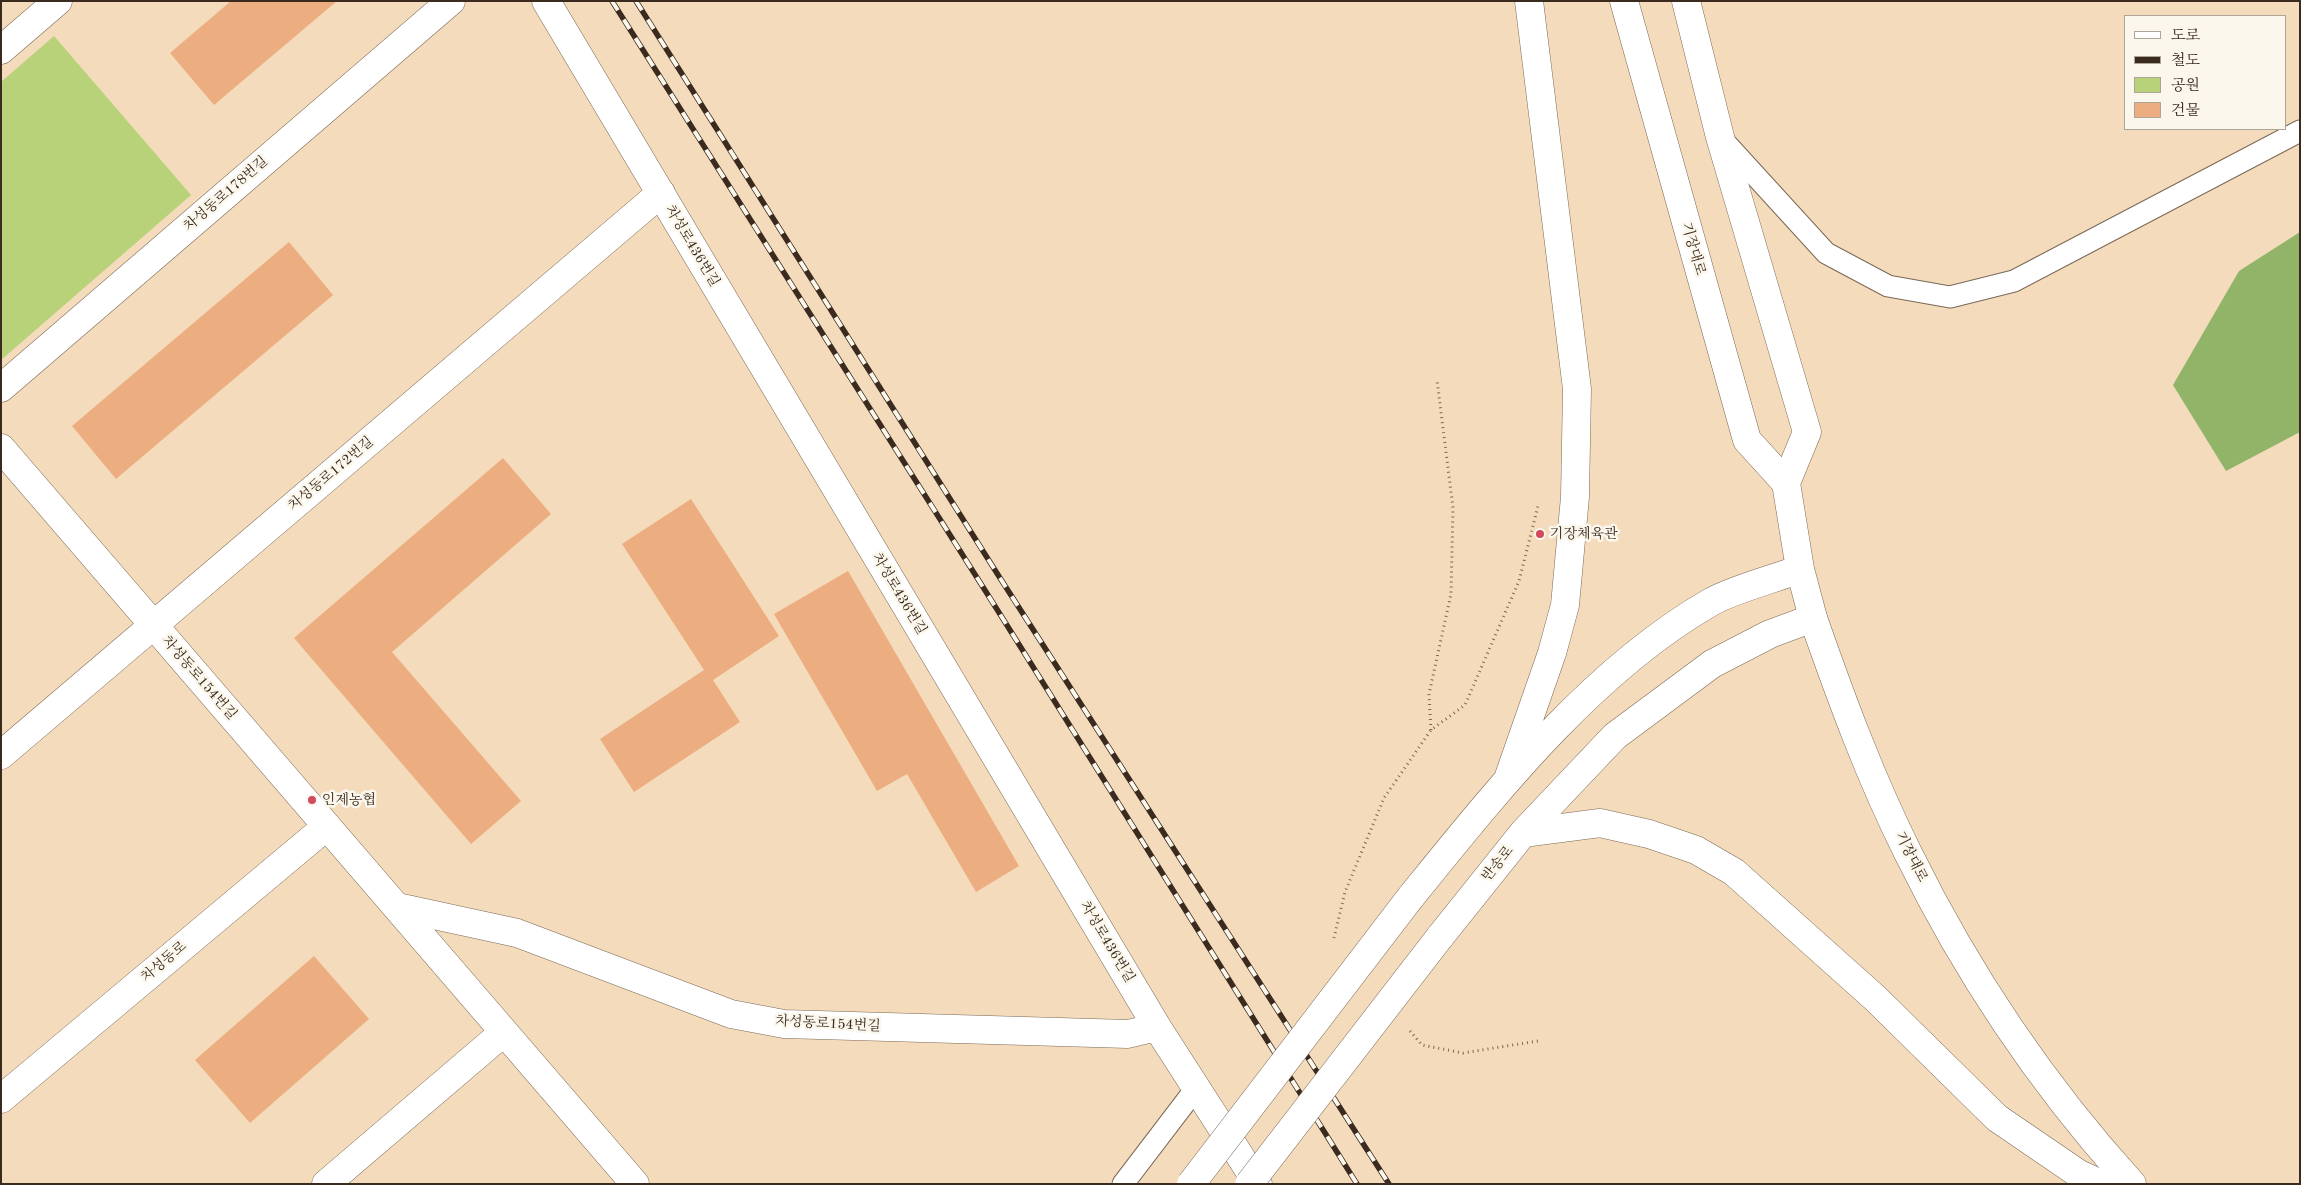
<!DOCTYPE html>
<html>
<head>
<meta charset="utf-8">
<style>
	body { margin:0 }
	#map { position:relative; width:2301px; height:1185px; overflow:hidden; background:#f3dbbb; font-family:"Old Standard TT","Noto Serif KR",serif }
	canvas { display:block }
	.frame { position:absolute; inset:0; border:2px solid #3b2a1e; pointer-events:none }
	.legend { position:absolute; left:2124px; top:15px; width:162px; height:115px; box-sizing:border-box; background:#fbf7ec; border:1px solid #aea59a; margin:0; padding:6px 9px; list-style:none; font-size:15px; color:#3b2a1e }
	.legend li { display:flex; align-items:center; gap:10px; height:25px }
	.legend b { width:25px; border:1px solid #aea59a }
</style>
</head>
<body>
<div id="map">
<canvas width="2301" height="1185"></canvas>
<div class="frame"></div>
<ul class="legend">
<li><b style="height:6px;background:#fff"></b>도로</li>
<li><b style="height:6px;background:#3b2a1e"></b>철도</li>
<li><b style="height:14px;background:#b7d278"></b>공원</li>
<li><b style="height:14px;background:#ecae80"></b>건물</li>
</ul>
</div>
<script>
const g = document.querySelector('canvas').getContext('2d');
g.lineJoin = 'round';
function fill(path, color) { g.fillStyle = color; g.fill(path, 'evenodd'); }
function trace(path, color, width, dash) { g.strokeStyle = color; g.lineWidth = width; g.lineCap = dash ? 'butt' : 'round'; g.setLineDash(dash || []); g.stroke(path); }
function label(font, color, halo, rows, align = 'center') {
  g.font = font + ' "Old Standard TT","Noto Serif KR",serif'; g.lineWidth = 5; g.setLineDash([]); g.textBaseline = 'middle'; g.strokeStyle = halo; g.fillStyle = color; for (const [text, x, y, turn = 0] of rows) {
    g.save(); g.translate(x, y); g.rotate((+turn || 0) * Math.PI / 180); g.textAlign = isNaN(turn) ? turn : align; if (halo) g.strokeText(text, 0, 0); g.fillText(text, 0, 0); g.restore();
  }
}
fill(new Path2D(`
	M54,36L191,195L1,360V82Z`), '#b7d278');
fill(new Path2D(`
	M2300,232V432L2226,471L2173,385L2239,271Z`), '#91b468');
fill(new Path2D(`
	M231,1H337L214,105L170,53Z
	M289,242L333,295L116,479L72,426Z
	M503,458L551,514L392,652L521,801L471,844L294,638Z
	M691,499L779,636L713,680L740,722L634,792L600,739L704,670L622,544Z
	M848,571L1019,866L976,892L907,774L877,791L774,614Z
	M314,956L369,1019L250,1123L195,1060Z`), '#ecae80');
const service = new Path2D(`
	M1721,138L1826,253L1888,286L1950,297L2014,281L2300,131
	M1123,1184L1197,1087`);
const minor = new Path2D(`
	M546,1L1157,1027L1258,1184
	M1,50L58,1
	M1,388L451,1
	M1,448L635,1184
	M1,755L661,193
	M397,907L517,933L731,1014L784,1024L1128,1034L1157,1027
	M1,1099L327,826
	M326,1184L504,1032`);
const secondary = new Path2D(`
	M1813,618C1841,698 1870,777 1908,853C1967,973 2042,1085 2132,1184`);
const primary = new Path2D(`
	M1624,1L1747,440L1786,483
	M1508,779L1552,653L1565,605L1575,497L1577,389L1529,1
	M1523,833L1600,823L1649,834L1696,850L1734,872L1875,998L1997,1118L2079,1174L2101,1184
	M1410,898C1496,792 1591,671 1711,602C1734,589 1774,579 1800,569
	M1439,938L1523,833L1615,736L1712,664L1770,634L1813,618L1800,569L1786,483L1807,432L1720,137L1686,1`);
trace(service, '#7b6855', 23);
trace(minor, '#7b6855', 29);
trace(secondary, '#7b6855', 29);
trace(primary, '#7b6855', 29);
trace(new Path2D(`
	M1431,730L1429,694L1451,594L1453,508L1437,380
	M1334,938L1345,892L1384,798L1431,730L1465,705L1519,581L1538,506
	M1410,1031L1422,1045L1463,1053L1538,1041`), '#7b6855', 3, [1, 4]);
trace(service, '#fff', 21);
trace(minor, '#fff', 28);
trace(secondary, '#fff', 28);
trace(primary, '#fff', 28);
const rail = new Path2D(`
	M612,1L988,595L1357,1184
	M636,1L1000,578L1389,1184`);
trace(rail, '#3b2a1e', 5.5);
trace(rail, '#fbf7ec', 4, [11]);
const primaryBridge = new Path2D(`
	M1191,1184L1410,898
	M1249,1184L1439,938`);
trace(primaryBridge, '#7b6855', 29, []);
trace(primaryBridge, '#fff', 28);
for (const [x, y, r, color] of [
	[1540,534,5,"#d1495b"],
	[312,800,5,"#d1495b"]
]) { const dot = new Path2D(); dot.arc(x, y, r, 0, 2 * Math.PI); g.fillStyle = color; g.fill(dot); trace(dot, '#fbf7ec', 2); }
label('14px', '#3b2a1e', '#fbf7ec', [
	["차성동로178번길",226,194,-41],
	["차성로436번길",692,246,59],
	["기장대로",1693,249,74],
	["차성동로172번길",331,474,-40],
	["차성로436번길",899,594,59],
	["차성동로154번길",199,678,49],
	["기장대로",1911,857,63],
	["반송로",1498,864,-51],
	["차성로436번길",1107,942,59],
	["차성동로",164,962,-40],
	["차성동로154번길",828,1024,3]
]);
label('14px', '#3b2a1e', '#fbf7ec', [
	["기장체육관",1550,534],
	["인제농협",322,800]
], 'left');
</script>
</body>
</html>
